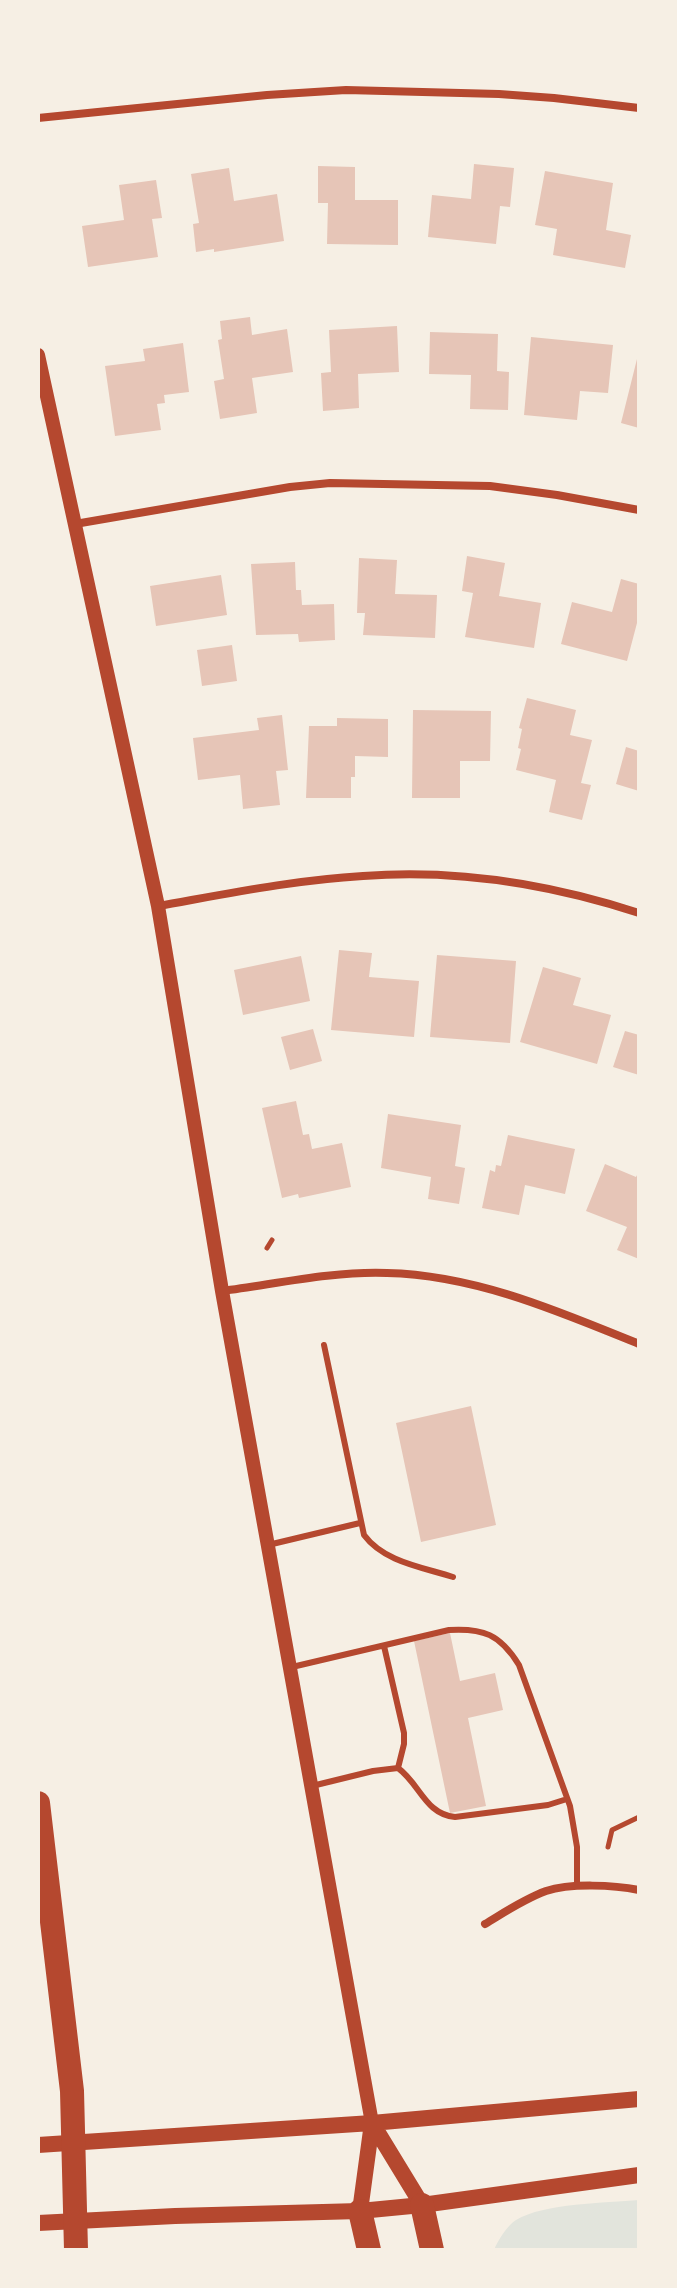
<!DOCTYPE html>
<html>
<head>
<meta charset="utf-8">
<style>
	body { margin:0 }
	#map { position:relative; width:677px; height:2288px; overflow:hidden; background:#f6efe4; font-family:Ubuntu,sans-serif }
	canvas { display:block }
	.frame { position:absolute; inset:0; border:40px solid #f6efe4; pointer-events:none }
</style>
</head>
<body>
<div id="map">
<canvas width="677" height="2288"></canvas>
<div class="frame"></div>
</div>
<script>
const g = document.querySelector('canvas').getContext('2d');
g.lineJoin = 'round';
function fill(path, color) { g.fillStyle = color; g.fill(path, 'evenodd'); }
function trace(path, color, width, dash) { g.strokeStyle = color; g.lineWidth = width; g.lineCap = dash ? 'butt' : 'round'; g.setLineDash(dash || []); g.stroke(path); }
fill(new Path2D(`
	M639,2200V2250H494C498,2240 507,2226 516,2220C544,2203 606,2203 639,2200Z`), '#e2e4dc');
fill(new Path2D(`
	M474,164L514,168L510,207L500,206L496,244L428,237L432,195L471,199Z
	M318,166L355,167V200H398V245L327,244L328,203H318Z
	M229,168L234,201L277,194L284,241L214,252V249L196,252L193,224L199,223L191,174Z
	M545,171L613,183L606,230L631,235L625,268L553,255L557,229L535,225Z
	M156,180L162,218L152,219L158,257L88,267L82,226L124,220L119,185Z
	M250,317L252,335L287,329L293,372L252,378L257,413L220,419L214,381L224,379L218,340L222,339L220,321Z
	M397,326L399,372L358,374L359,408L323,411L321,373L331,372L329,330Z
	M430,332L498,334L497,371L509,372L508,410L470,409L471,375L429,374Z
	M531,337L613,345L608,393L580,391L577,420L524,415Z
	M183,343L189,392L164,395L165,403L157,404L161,430L115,436L105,366L145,361L143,349Z
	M638,355H639V428L621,423Z
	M467,556L505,563L499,596L541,603L534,648L465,637L473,593L462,591Z
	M359,558L397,560L395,594L437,595L435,638L363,635L365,613H357Z
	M295,562L296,590H301L302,605L334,604L335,640L299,642L298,634L256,635L251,564Z
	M221,575L227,615L156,626L150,586Z
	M621,579L639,584V624L637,623L627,661L561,644L572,602L612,612Z
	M232,645L237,681L202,686L197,650Z
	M527,698L576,710L570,735L592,740L581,783L591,785L582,820L549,812L556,780L516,770L521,749L518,748L522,729L519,728Z
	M413,710L491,711L490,761H460V798H412Z
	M282,715L288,770L276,771L280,805L243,809L240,775L198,780L193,738L259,730L257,718Z
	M337,718L388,719V757L355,756V777H351V798H306L309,726H337Z
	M626,747L639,751V791L616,784Z
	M339,950L372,953L369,977L419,981L414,1037L331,1030Z
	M437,955L516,961L510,1043L430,1037Z
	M301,956L310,1001L243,1015L234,970Z
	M543,967L581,978L573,1005L611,1015L597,1064L520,1042Z
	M313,1029L322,1061L290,1070L281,1037Z
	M625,1031L639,1035V1075L613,1067Z
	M296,1101L303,1135L309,1134L312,1149L342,1143L351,1187L299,1198L298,1194L282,1198L262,1108Z
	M388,1114L461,1125L455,1166L465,1168L459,1204L428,1199L431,1177L381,1168Z
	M508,1135L575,1149L565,1194L525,1185L519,1215L482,1208L490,1170L495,1172L496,1165L501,1166Z
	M605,1164L636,1177L639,1171V1259L617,1250L627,1227L586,1211Z
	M471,1406L496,1525L421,1542L396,1423Z
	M450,1633L460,1681L495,1673L503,1710L468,1718L486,1806L450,1813L414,1641Z`), '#e6c5b7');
trace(new Path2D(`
	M267,1248L272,1240
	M608,1847L612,1830L639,1817`), '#b5482f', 5);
trace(new Path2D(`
	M324,1345L364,1535C384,1562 422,1567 453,1577
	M268,1545L360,1523
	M384,1646L404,1733V1744L398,1768
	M292,1667L449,1630C483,1628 500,1634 519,1665L570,1806L577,1847V1886
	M312,1786L373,1771L398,1768C420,1784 425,1814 455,1817L548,1805L567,1799`), '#b5482f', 6);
trace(new Path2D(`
	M38,118L267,95L346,90L499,94L554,98L639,108
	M75,524L290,487L330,483L490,486L557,495L639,510
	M158,906C226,894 294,880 363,876C456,869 550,884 639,913
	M222,1291C276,1284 332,1271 387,1273C475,1275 558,1311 639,1344
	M485,1924C505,1912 524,1899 546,1891C570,1883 614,1885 639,1890`), '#b5482f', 8);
trace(new Path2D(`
	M38,355L158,906L222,1291L372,2123`), '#b5482f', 14);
trace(new Path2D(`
	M372,2123L422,2205
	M38,2145L372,2123L639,2099
	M360,2211L372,2123
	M38,2223L175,2216L360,2211L422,2205L639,2175`), '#b5482f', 16);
trace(new Path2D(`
	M38,1803L72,2091L76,2250
	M422,2205L432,2250
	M360,2211L369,2250`), '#b5482f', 24);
</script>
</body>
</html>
